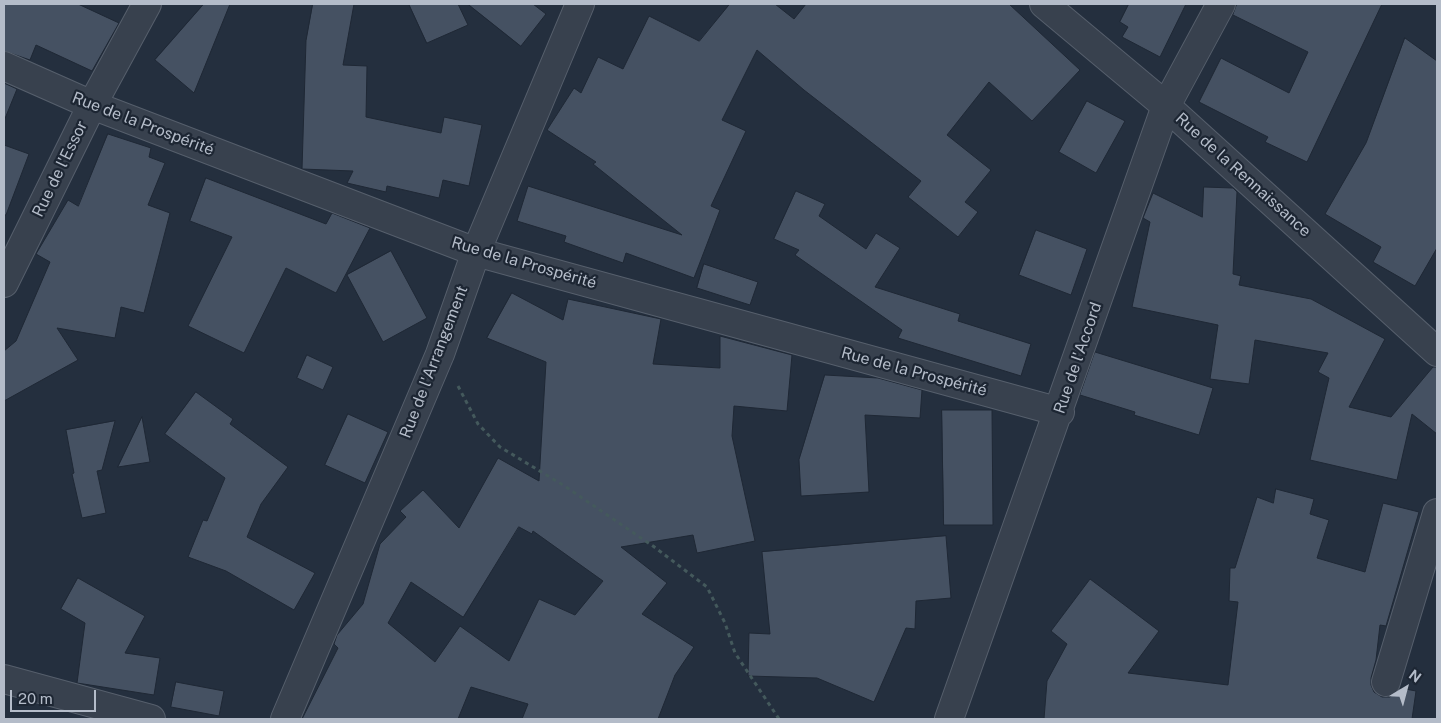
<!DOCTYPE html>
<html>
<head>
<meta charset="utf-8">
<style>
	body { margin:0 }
	#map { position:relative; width:1441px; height:723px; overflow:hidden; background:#242f3e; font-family:"Public Sans",sans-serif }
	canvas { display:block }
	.frame { position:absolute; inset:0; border:5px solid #b4bcc9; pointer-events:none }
	.north { position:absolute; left:1381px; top:663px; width:50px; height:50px; -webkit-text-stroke:4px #1d2633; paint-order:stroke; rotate:37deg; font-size:14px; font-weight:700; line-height:20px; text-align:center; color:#b4bcc9 }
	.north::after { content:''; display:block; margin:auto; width:18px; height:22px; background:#b4bcc9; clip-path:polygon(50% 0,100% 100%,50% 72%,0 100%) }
	.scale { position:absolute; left:10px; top:690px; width:86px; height:22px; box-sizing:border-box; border:2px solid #b4bcc9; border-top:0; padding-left:6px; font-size:15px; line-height:18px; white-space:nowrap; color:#b4bcc9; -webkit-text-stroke:4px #1d2633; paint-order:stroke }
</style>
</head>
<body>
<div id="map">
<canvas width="1441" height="723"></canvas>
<div class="frame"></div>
<div class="north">N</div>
<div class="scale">20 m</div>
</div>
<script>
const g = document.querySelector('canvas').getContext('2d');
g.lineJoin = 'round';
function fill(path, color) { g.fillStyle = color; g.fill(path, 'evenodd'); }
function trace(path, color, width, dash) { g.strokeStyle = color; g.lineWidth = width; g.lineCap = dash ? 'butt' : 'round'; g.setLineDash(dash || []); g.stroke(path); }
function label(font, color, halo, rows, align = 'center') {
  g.font = font + ' "Public Sans",sans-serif'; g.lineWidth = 4.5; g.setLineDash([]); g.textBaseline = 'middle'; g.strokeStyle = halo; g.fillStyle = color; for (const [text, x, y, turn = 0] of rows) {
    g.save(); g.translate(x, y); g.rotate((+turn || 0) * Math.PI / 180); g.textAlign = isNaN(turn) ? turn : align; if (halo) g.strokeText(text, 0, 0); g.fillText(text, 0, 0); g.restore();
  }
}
const building = new Path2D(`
	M4,4H78L119,23L92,71L36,45L30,60L4,51Z
	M204,4H230L194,93L155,60Z
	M313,4H354L343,65L367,66L366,117L441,133L444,117L482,125L469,186L443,180L439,198L387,186L386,192L347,183L353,171L302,169L306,41Z
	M409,4H458L468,25L427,43Z
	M468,4H533L546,14L521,46Z
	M730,4H775L794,19L806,4H1009L1080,70L1032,121L989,82L947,135L991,170L965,202L978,212L958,237L908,197L921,181L804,90L757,50L722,120L746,131L711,206L720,210L694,278L626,253L623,263L564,242L566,236L517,221L528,186L682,235L593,164L596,162L547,130L574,88L581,93L598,57L623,69L649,16L699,41Z
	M1129,4H1186L1160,57L1122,37L1128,27L1120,22Z
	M1237,4H1382L1307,162L1265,142L1268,137L1199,102L1221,58L1289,93L1308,52L1233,15Z
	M1405,38L1437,61V248L1415,286L1373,262L1381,247L1325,214L1366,143Z
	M4,83L17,89L4,121Z
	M1087,101L1125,121L1096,173L1059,152Z
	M108,134L151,148L149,157L165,163L148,205L170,213L144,313L121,307L115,338L57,328L78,360L4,401V351L16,341L50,262L36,254L68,200L78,206Z
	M4,145L29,154L6,215H4Z
	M206,178L326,224L332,213L370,228L336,293L286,268L244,353L188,326L232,237L190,221Z
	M1204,187L1233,188L1237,192L1233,274L1241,276L1239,285L1311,299L1385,339L1349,407L1391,417L1433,367H1437V434L1412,414L1397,480L1310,460L1329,378L1318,372L1328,353L1255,340L1249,384L1210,379L1218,325L1132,307L1150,222L1143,218L1153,193L1202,217Z
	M796,191L825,204L819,216L866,249L876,233L900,248L875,287L960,314L958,321L1031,344L1021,376L898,338L902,330L795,255L799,250L774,239Z
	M1036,230L1087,249L1071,295L1019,275Z
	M391,251L427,318L383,342L347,275Z
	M704,264L758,282L750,305L697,288Z
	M512,293L563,320L568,299L661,319L653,364L720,368V336L792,355L787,411L734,406L732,436L755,541L697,553L693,535L621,547L667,583L642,614L694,647L675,675L658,719H522L528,704L471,687L458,719H302L338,648L334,644L337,635L363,604L380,544L406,517L400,511L423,490L459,528L498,458L539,481L546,362L487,338ZM519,527L532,534L533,531L603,581L575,615L539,599L509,661L460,626L435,662L388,623L411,582L463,617Z
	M1095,352L1213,388L1199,435L1134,415L1135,412L1080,395Z
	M307,355L333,367L323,390L297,378Z
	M825,375L878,378L922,390L920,418L865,415L869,492L801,496L799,460Z
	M196,392L233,419L230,424L288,467L261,504L247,537L315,573L294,610L226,571L188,557L203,520L207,521L225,478L165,434Z
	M942,410H992L993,525H944Z
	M348,414L388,432L365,483L325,465Z
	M142,417L150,462L118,467Z
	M115,421L102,470L97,471L106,513L82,518L72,474L74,473L66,430Z
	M1276,489L1314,499L1310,514L1329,520L1317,558L1365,572L1383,503L1419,512L1386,626L1380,625L1376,660L1371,678V685L1374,692L1382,697H1390L1400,688L1416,691L1412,719H1044L1047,681L1067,644L1051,631L1090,579L1159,631L1128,673L1228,685L1238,602L1229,601L1230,568H1235L1257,497L1273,503Z
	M946,536L951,598L916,601L915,629L906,628L874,702L817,678L748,676L749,633L770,634L762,552Z
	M78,578L145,616L125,653L160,658L154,695L77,683L85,623L61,609Z
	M176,682L224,691L219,716L171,707Z`);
fill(building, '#455162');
trace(building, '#1f2835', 1);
const minor = new Path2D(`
	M1044,4L1166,106L1437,352
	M4,66L92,105L476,252L1060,412
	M4,283L92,105L147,4
	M4,679L151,719
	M1386,682L1437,513
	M285,719L440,354L476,252L580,4
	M949,719L1166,106L1221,4`);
trace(minor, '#565f6c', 30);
trace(new Path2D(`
	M458,386L478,424L500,447L563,485L653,546L707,587L725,623L735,653L779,719`), '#44595c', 3, [4, 4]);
trace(minor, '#38414e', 28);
label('16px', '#b4bcc9', '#1d2633', [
	["Rue de la Prospérité",143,124,21],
	["Rue de l'Essor",60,169,-64],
	["Rue de la Rennaissance",1243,175,42],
	["Rue de la Prospérité",524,263,16],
	["Rue de l'Accord",1078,358,-71],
	["Rue de l'Arrangement",434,362,-69],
	["Rue de la Prospérité",914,372,15]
]);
</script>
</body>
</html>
